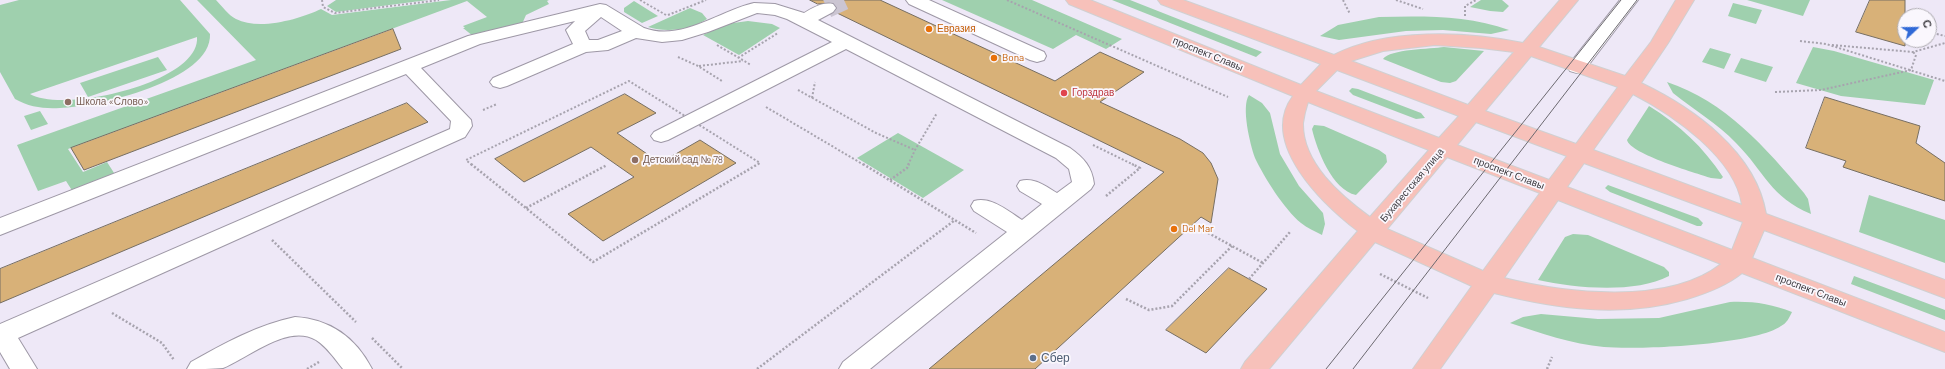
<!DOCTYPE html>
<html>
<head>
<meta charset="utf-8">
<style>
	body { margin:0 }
	#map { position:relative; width:1945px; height:369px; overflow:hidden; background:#eee8f7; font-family:Barlow,sans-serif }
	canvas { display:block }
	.north { position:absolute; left:1897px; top:8px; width:40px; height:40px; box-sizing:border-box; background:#faf7fd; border:1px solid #aeacb1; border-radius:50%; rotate:68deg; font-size:11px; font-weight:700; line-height:16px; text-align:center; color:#3d3b40 }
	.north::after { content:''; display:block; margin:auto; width:14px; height:18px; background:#3069d7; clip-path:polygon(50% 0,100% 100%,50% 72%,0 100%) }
</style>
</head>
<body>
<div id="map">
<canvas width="1945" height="369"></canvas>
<div class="north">С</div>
</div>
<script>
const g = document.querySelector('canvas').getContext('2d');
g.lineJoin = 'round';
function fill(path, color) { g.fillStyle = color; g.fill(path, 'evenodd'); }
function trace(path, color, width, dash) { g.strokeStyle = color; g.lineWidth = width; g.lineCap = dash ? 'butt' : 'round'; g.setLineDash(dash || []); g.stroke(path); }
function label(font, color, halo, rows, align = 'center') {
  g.font = font + ' Barlow,sans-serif'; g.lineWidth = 3.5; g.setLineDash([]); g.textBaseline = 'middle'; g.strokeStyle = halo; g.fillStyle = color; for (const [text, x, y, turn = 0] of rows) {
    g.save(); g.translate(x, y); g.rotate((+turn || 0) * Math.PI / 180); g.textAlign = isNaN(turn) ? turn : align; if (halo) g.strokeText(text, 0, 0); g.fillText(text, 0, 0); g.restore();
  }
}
fill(new Path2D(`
	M19,0H180L210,34C212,81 96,107 60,108C44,109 29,107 15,99L0,72V5ZM197,37C201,82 64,114 30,94Z
	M197,0H216C222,6 228,15 236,19C259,31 300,19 321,9L332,15L451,0H549L547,1L549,4L526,15L522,24L473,36L463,28H465L463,26L487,17L467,1L68,149L83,172L107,162L116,176L73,192L66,181L38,191L17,145L256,60Z
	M336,0H428L336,12L327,6Z
	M942,0H1032L1122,39L1106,49L1076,35L1053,49Z
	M1112,0H1130L1262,52L1256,57Z
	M1481,0H1502L1509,6L1503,12L1490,11L1470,7Z
	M1747,0H1810L1803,16Z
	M634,1L658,16L642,23L624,12V8Z
	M1733,3L1762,10L1756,24L1728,16Z
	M690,8L702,13L707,19C691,30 666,33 648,27Z
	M1379,17C1422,16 1468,15 1509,30L1491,34L1443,30L1406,31L1339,40L1320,36L1338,25Z
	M748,21L772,24L780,28L739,55L703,35L726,24Z
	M1444,47L1484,51L1456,81L1450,83L1441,82L1383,59C1390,49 1431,49 1444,47Z
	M1813,47L1834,51L1934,80L1925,105L1841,96L1796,83Z
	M1710,48L1731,54L1724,69L1702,62Z
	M158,57L167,70L88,97L80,83Z
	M1741,58L1773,67L1766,82L1734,72Z
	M1667,82C1725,101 1766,148 1804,193L1808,199L1811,214C1770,197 1765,172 1736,143C1718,124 1694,110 1673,93Z
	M1352,88L1358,89L1421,113L1425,118L1416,119L1353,95L1349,91Z
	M1249,95L1262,103L1270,113L1280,154L1299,186L1323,213L1325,224L1322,235C1315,231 1307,228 1301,223C1284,209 1264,177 1255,158C1250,144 1241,107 1249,95Z
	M1649,106C1680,125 1703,147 1723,177L1721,179L1711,178C1696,173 1630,154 1627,140Z
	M40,111L48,124L31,130L24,116Z
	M1314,125L1324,126L1379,150L1386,155L1387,162L1383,167L1356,195C1332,190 1317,150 1312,129Z
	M898,133L964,170L923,198L857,158Z
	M1608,185L1698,218L1703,223L1701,226H1697L1610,192L1605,188Z
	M1869,195L1945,220V263L1859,232Z
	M1573,234L1588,235L1664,267L1669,272V276C1634,294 1575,288 1538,280L1565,237Z
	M1854,276L1945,310V320L1851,284Z
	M1730,302C1752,301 1772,304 1792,312C1789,318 1787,323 1781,326C1754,345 1639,350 1604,347C1572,344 1540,333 1510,323L1523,317L1541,314L1598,319L1659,318Z`), '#9fd0ae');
const building = new Path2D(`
	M810,0H880L1055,81L1100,52L1144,72L1100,102L1180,139L1203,153L1211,163L1218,179L1211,223L1201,217L1035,369H929L1164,172L835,12L838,8L833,3L818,4Z
	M1870,0H1905V46L1856,32Z
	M393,29L401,49L84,170L71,148Z
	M625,94L656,113L617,133L660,163L700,140L736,163L603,241L568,214L634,177L591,147L524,182L495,159Z
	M1825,97L1920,126L1916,143L1945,163V201L1843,167L1846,161L1806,148Z
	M407,103L428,122L0,303V269Z
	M1229,268L1267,289L1206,353L1166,330Z`);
fill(building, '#d8b178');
trace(building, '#766e62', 1);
trace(new Path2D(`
	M827,8L844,0`), '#cbc5d2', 20, [20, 10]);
const minor = new Path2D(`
	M906,0H929L1044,52L1046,56L1044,60L1037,62L1030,60L909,4Z
	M1620,0H1638L1584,71L1577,73L1570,71L1568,67L1570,63Z
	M754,3L775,4L804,13C813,8 822,2 833,4L836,8L833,12L818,20L1070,148C1084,158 1092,167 1094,184L1091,189L870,369H839L843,362L1007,232L974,211L971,206L974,201C991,196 1008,211 1022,220L1042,204L1020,191L1017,186L1020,181C1034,177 1045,186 1057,193L1072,182L1069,169L1056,158L846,49L668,140L661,142L654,140L651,136L654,132L832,42L787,19L775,15L757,13L708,32L682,40L662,42L636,38L608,50L586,52L507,86L500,88L493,86L490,82L493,78L573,44L566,30L575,21L480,44L421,68L471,120L472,126L465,137L18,338L37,369H10L0,352V324L450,129L451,121L406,74L0,235V218L468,36L600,4L606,5L644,28C681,42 719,11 754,3ZM601,17L622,31L598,40H589L585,31Z
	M295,317C330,319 356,338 372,369H343C335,359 327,347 316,340C288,323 248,358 223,368C214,369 197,369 187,369L191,362C225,343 257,325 295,317Z`);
const major = new Path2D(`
	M1066,0H1090L1301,85L1321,64L1161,4L1158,0H1183L1334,55C1385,28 1467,31 1523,43L1560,0H1578L1539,47L1625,76L1651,42L1676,0H1694L1668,43L1641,83C1693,108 1756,152 1766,214L1945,280V298L1764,230L1752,258L1945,332V352L1742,273C1726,286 1707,293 1687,299C1622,318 1558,309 1494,293L1440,369H1413L1472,286L1375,242L1269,369H1241L1245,362L1358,231C1324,205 1258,143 1293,96L1069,4ZM1435,45L1481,48L1514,52L1468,105L1351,61L1383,51ZM1531,56L1618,87L1576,144L1485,111ZM1337,70L1459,116L1439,138L1316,91ZM1633,94C1672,114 1736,158 1742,205L1593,150ZM1308,102L1429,150L1370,217C1341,196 1302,163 1303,123C1304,116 1306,108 1308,102ZM1476,122L1567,156L1549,180L1457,145ZM1447,157L1540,193L1483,271L1387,229ZM1584,163L1743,222L1732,250L1567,187ZM1558,200L1721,264C1668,306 1564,293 1504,278Z`);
trace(minor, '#9e98a6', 2);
trace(major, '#d0d0d1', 2);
trace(new Path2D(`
	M322,0L323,7L335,13L439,0
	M640,0L666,15
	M1007,0L1228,97
	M1343,0L1350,14
	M1396,0L1423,9
	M668,15L706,0
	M1465,16V6L1476,0
	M1929,32L1945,36
	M1800,41L1826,44L1945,81
	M717,45L751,65
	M1832,45L1913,52L1945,43
	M678,57L698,66L722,81
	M738,58L778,33
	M699,66L743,61
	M798,90L876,133L915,150
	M1775,92L1821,90L1911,70L1916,55L1913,52
	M812,98L815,82
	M766,107L864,165
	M483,110L497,104
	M1093,145L1134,165
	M472,165L466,160L629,81L760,163L757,165
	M908,165L915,150L937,113`), '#a7a3ae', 2, [2, 2]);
trace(new Path2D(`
	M471,164L593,262L758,164
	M863,164L976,233
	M890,180L907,168L909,164
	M1106,196L1140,168L1132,164
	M526,208L607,165
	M1201,229L1263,263
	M272,240L356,322
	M1380,274L1428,298
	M1249,279L1290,232
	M1126,299L1149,310L1172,306L1232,246
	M112,313L162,343L174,360
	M372,338L403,369
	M307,369L319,362
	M757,369L955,220
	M1547,369L1552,357`), '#a7a3ae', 2.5, [2, 2]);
fill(minor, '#fff');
fill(major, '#f7c1ba');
trace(new Path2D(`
	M1326,369L1621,0
	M1353,369L1637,0`), '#6c6970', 1);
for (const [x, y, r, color] of [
	[929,29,4,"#e8710a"],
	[994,58,4,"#e8710a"],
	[1064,93,4,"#e0444e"],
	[68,102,4,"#8d6e63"],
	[635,160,4,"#8d6e63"],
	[1174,229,4,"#e8710a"],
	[1033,358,4,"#5c6f8a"]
]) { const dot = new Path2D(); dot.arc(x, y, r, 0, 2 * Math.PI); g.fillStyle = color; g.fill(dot); trace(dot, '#faf7fd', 1.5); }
label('10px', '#c56008', '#faf7fd', [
	["Евразия",937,29],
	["Bona",1002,58],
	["Del Mar",1182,229]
], 'left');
label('10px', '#3d3b40', '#faf7fd', [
	["проспект Славы",1208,54,22],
	["проспект Славы",1509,173,21],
	["Бухарестская улица",1412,185,-50],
	["проспект Славы",1811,290,21]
]);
label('10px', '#be3a42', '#faf7fd', [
	["Горздрав",1072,93]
], 'left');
label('10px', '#785e54', '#faf7fd', [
	["Школа «Слово»",76,102],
	["Детский сад № 78",643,160]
], 'left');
label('12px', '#4e5e75', '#faf7fd', [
	["Сбер",1041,358]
], 'left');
</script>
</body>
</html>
